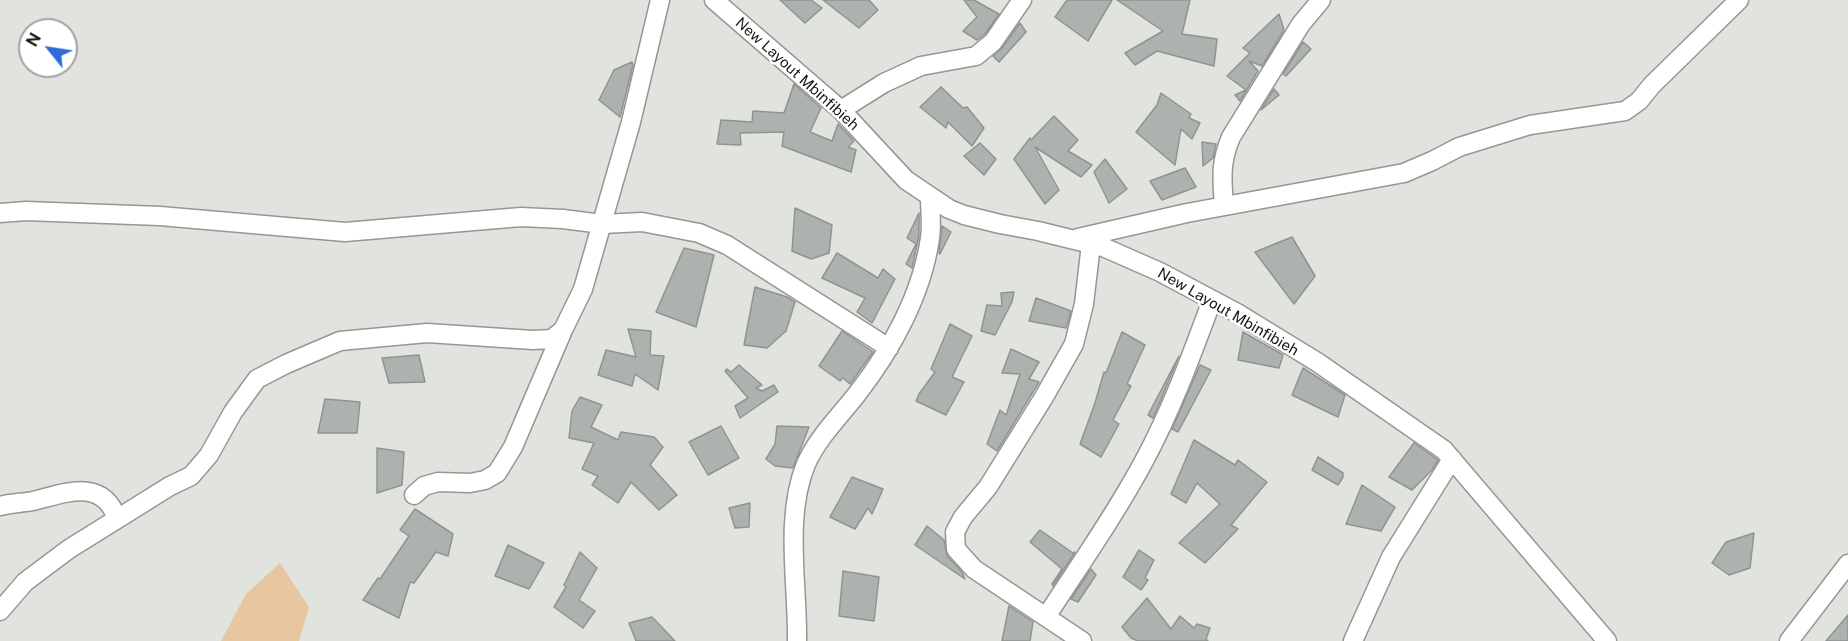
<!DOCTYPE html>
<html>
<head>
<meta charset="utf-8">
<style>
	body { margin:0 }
	#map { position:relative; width:1848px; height:641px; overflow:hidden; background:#e1e3df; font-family:"Public Sans",sans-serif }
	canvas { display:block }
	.north { position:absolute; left:18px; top:18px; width:60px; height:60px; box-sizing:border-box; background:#fff; border:2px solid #a3a3a2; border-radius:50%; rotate:300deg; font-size:16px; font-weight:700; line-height:24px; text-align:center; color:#181917 }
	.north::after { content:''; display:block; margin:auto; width:21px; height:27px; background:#306bd9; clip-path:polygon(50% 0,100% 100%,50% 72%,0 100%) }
</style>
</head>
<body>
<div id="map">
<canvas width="1848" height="641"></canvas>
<div class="north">N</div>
</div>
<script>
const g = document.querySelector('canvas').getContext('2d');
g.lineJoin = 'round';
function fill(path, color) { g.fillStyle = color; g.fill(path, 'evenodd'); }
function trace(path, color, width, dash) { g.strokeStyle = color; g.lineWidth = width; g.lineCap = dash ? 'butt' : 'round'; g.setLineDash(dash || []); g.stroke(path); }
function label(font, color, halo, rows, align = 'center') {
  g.font = font + ' "Public Sans",sans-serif'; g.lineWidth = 5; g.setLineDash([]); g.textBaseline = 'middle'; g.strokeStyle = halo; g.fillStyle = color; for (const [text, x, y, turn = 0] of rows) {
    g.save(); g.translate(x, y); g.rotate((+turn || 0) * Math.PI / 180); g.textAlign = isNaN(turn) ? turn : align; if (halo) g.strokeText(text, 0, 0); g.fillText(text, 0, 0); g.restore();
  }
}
fill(new Path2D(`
	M280,563L309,607L299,641H221L246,594Z`), '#e7c79f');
const building = new Path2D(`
	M780,0H811L822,8L805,23Z
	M823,0H869L878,10L859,28Z
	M964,0H974L999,14L985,34L977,40L963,31L977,17Z
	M1067,0H1112L1088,41L1055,17Z
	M1117,0H1190L1182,34L1217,39L1214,66L1157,51L1135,65L1125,53L1163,31Z
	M1279,14L1284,30L1262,66L1249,61L1258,71L1240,101L1235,95L1246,90L1227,76L1250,53L1243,48Z
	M1020,23L1026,32L999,62L993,56L1002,48Z
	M1303,42L1311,49L1286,76L1283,74Z
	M632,62L633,65L620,117L599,100L614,70Z
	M794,84L821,108L810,132L832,141L838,124L854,141L848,147L856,150L851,172L782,146L784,132L740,133L741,145L717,144L721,120L752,122L753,111L784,113Z
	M941,87L963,108L967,107L984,128L972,146L948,122L946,128L920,107Z
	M1274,89L1279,95L1261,110Z
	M1161,93L1191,114L1189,118L1200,123L1192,139L1181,129L1175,165L1136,132L1157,105Z
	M1054,116L1078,140L1068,151L1092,165L1081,177L1035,147L1059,190L1045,204L1014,159L1030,138L1031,140Z
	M1202,142L1216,144L1213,158L1203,166Z
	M980,143L996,159L984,175L964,156Z
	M1105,159L1127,189L1109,203L1094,172Z
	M1185,168L1196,187L1162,200L1150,181Z
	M795,208L832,225L829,253L811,259L792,251Z
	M919,213V236L912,268L906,264L916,244L907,238Z
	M942,226L951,232L940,254L939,253Z
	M1292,237L1315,276L1294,304L1255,252Z
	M684,248L714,255L696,327L656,312Z
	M837,253L878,278L883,269L895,279L872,323L857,312L865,298L822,278Z
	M755,287L787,297L795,302L786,331L767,348L744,345Z
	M1014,292L1012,302L995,335L981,331L987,305L1002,306L1001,293Z
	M1036,298L1071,311L1066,328L1029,321Z
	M950,324L972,336L952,377L964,382L946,415L916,401L919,394L935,372L931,369Z
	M628,329L651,331L650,355L664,356L658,390L635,374L632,386L598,375L606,350L636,357Z
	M842,331L873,352L850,384L843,378L840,381L819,366Z
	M1122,332L1145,345L1127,384L1131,386L1113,420L1119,424L1101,457L1080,444L1095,403L1104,372L1106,373Z
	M1243,332L1283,355L1279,368L1238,360Z
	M1011,349L1039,362L1029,379L1039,382L997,451L987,444L1000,410L1006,415L1020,374L1002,373Z
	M419,355L425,382L389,383L382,358Z
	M1179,356L1162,397L1153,418L1148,415Z
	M739,365L762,385L756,388L762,391L774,385L778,392L740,418L735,406L748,398L725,371L727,369L731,372Z
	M1200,365L1211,370L1178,432L1172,429Z
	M1303,368L1345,395L1338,417L1292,395Z
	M580,397L602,405L591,427L618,440L621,432L654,437L663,447L650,465L677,495L659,510L631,482L618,503L592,485L598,476L582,469L594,443L569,438L572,411Z
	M325,399L360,402L357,433H318Z
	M721,426L739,458L708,475L689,442Z
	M777,426L809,427L793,468L775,466L766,459L775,444Z
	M1194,440L1235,465L1238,460L1267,482L1231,525L1238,529L1205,563L1179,543L1220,504L1197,483L1186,503L1171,494Z
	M1414,443L1438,460L1432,470L1412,490L1389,477Z
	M377,448L404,452L402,485L377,493Z
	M1318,457L1343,473V477L1338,485L1312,470Z
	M852,477L883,489L872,514L868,508L855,529L830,517Z
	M1362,485L1395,507L1381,531L1346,524Z
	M750,503L749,527L735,528L729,508Z
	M415,509L453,534L448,556L436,552L414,583L410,582L399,618L363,600L378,578L380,579L409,536L400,530Z
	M927,526L944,540L947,556L962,572L965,579L915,545Z
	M1040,530L1073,553L1075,552L1053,586L1052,584L1062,569L1030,542Z
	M1754,533L1750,568L1729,575L1712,563L1726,542Z
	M508,545L544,563L529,589L495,576Z
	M1139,550L1154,560L1145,578L1148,580L1141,590L1123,577Z
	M580,552L597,568L579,600L595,611L583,628L554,607L566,587L564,585Z
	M1091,569L1096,575L1078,602L1071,599Z
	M843,571L879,577L874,621L839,616Z
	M1147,598L1171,629L1180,616L1194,628L1197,624L1210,628L1206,639L1208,641H1138L1131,638L1122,627Z
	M1009,606L1033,622L1030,641H1002Z
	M1848,615V641H1826Z
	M652,617L675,641H636L629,623Z`);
fill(building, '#aeb2af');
trace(building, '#909491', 1.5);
const street = new Path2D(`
	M714,0L841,110L906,180L949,209L964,215L1000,224L1038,231L1103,247L1160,272L1237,313L1317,362L1444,450L1607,641
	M841,110L884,83L921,66L976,56L993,42L1022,0
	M1224,206C1222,178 1220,163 1231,137L1301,24L1321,0
	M0,213L26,211L160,216L345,232L521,217L563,219L602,224L642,222L699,233L727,245L889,348
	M1078,238L1187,213L1404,173L1432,161L1459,147L1530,125L1625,111L1639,101L1652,85L1739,0
	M414,495L424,486L438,482L470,483L485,480L497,473L513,447L563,330L583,289L631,122L660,0
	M0,506C11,503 22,503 33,501C65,493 103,477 117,519
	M0,611L25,582L69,549L170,486L191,476L209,455L233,412L257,379L286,364L340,341L427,333L533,340L552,339L563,330
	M1046,617C1079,566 1115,515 1144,461C1172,409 1192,354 1212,300
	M797,641C798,585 784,517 806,464C818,437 840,416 857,394C892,349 922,294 930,238C932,225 930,210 930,197
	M1082,641L974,569L956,549L955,532L963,517L988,487L1044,397L1074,344L1084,304L1091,244
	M1353,641L1391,557L1452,459
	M1789,641L1848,564`);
trace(street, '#959793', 21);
trace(street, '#fff', 18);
label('15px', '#181917', '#fff', [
	["New Layout Mbinfibieh",797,74,42],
	["New Layout Mbinfibieh",1228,312,30]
]);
</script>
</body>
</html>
